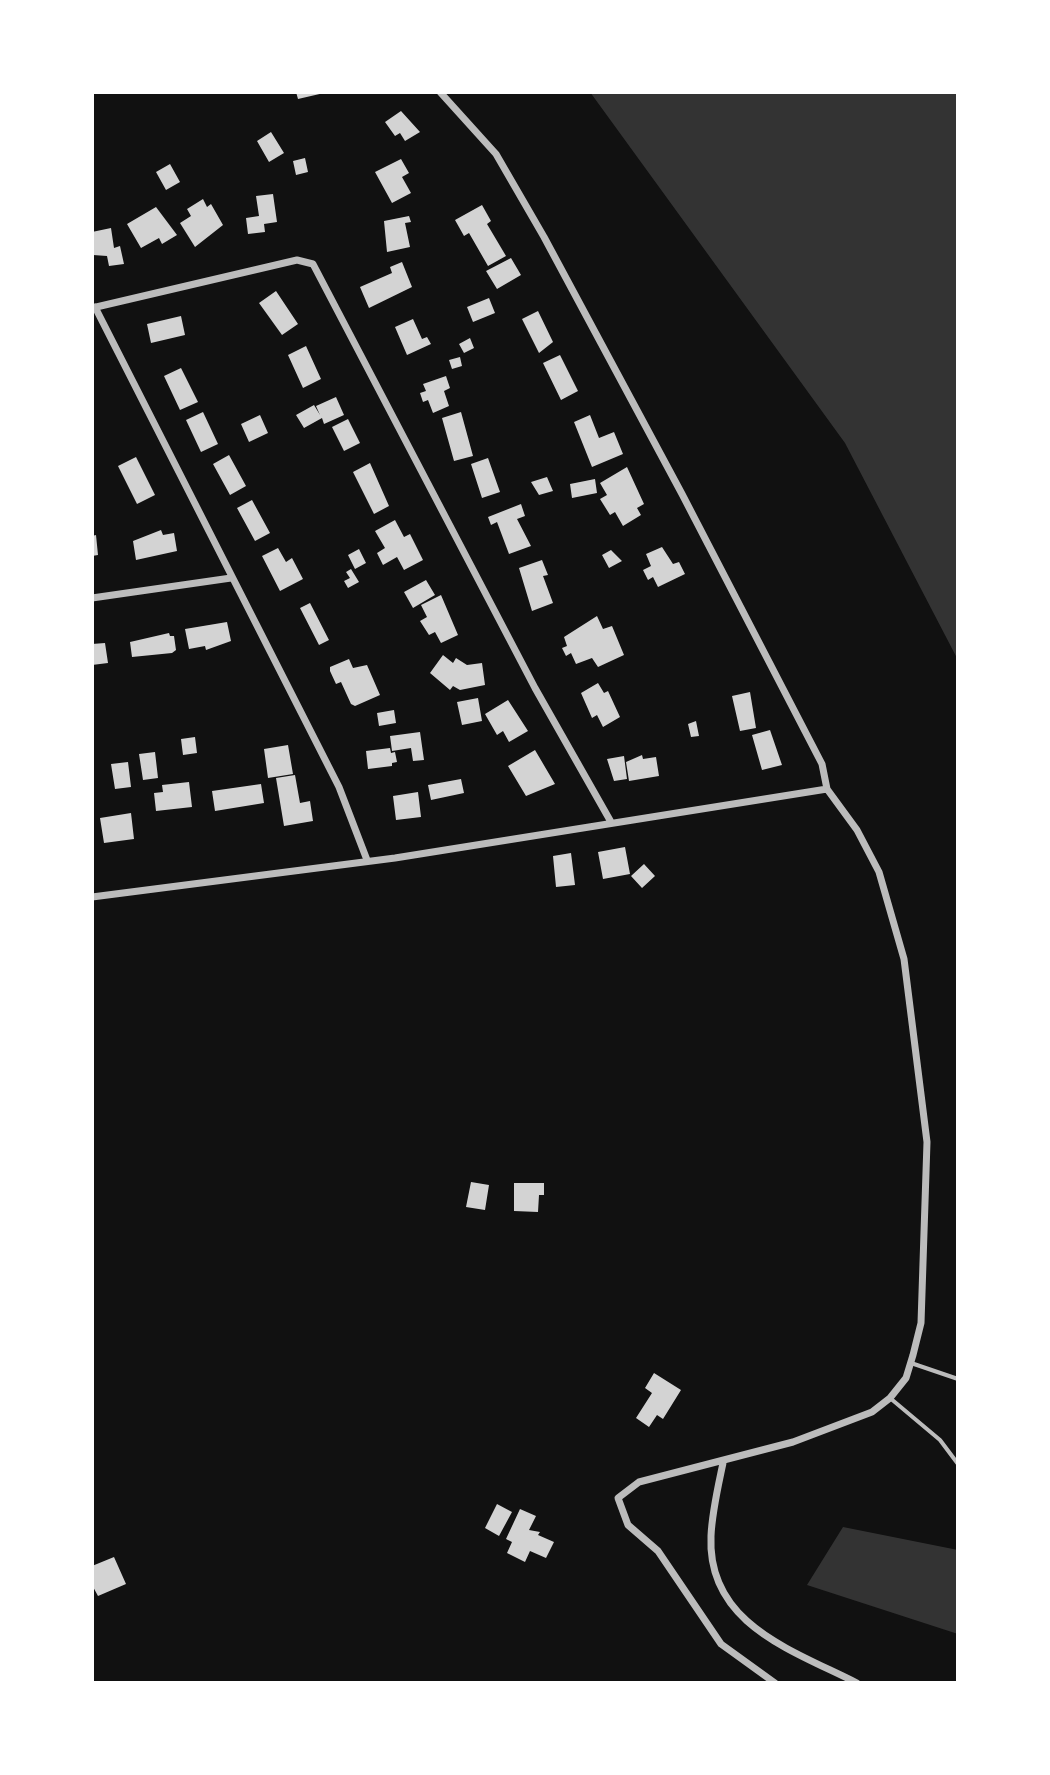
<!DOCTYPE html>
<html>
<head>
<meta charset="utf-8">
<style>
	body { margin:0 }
	#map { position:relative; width:1050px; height:1775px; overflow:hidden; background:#111; font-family:"Alegreya Sans",sans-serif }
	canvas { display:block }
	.frame { position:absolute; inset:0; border:94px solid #fff; pointer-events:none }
</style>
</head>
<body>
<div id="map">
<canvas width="1050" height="1775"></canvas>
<div class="frame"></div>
</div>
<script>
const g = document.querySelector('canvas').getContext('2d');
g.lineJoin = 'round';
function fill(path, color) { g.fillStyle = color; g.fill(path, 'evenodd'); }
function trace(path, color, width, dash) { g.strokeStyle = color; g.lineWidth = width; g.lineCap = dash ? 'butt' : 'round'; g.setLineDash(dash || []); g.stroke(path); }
fill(new Path2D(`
	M590,92H958V660L845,443Z
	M843,1527L958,1550V1634L807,1585Z`), '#333');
fill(new Path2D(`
	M296,92H324V93L298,99Z
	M401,111L420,132L405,141L400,133L395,136L385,122Z
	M271,132L284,153L269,162L257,141Z
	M305,158L308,172L296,175L293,161Z
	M401,159L409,173L402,177L411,193L392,203L375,172Z
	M170,164L180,182L166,190L156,172Z
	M273,194L277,222L264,224L265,232L248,234L246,218L259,216L256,196Z
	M203,199L207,207L211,204L223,225L195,247L180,223L191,216L187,209Z
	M482,205L491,221L487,224L506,256L488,266L469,233L464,236L455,220Z
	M156,207L177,235L162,244L159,238L141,248L127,224Z
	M409,216L411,222L405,223L410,247L387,252L384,221Z
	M111,228L114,248L120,246L124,264L109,266L107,256L93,255L92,232Z
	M511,258L521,275L497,289L486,271Z
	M402,262L412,287L369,308L360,287L392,273L390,267Z
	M276,291L298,324L282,335L259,303Z
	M489,298L495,313L473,322L467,307Z
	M538,311L553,342L539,353L522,319Z
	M181,316L185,335L151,343L147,324Z
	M413,319L422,339L427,337L431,344L407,355L395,327Z
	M470,338L474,348L464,353L459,344Z
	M306,346L321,379L303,388L288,355Z
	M560,355L578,391L561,400L543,363Z
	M460,357L462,366L452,369L449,360Z
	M181,368L198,402L180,410L164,376Z
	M446,376L450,388L444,391L449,406L433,413L428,400L423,402L420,393L426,391L423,384Z
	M336,397L344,415L324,424L322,418L304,428L296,415L314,405L320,415L316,406Z
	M203,412L218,444L201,452L186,420Z
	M461,412L473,456L454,461L442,418Z
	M260,415L268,433L249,442L241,424Z
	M590,415L599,438L614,432L623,454L592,467L574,422Z
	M348,419L360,443L344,451L332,427Z
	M229,455L246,486L230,495L213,464Z
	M136,457L155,495L137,504L118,466Z
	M488,458L500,492L482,498L471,464Z
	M370,463L389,506L374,514L353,472Z
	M627,467L644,504L637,508L641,515L623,526L615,512L610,515L600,499L607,495L600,483Z
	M547,477L553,491L539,495L531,482Z
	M595,479L597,493L572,498L570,484Z
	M252,500L270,533L255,541L237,508Z
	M521,504L525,516L517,519L531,546L509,554L497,522L491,525L488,517Z
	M395,520L404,537L410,534L423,560L404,570L397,557L383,565L377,553L385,548L375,531Z
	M161,530L163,535L174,533L177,551L136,560L133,541Z
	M96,535L98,555L92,556V536Z
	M662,547L673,564L679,562L685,574L658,587L653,577L648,580L643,570L651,566L646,554Z
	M278,548L286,562L292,558L303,579L280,591L262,556Z
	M359,549L366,563L355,569L348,555Z
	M611,550L622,561L609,568L602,555Z
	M542,560L548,575L543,576L553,603L532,611L519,568Z
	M351,569L359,582L348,588L344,581L350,578L346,572Z
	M426,580L435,595L413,608L404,592Z
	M441,595L458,635L441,643L435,632L429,635L420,621L427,617L421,605Z
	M310,603L329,640L319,645L300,608Z
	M597,616L603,629L612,626L624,655L598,667L592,658L576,664L571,653L566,656L562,648L567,646L564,637Z
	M227,622L231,641L206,650L205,646L189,649L185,629Z
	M169,633L170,636H174L176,650L172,653L132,657L130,642Z
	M105,643L108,663L92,665V644Z
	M443,655L453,663L456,658L467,665L482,663L485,685L460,690L453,686L450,690L430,673Z
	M349,659L353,668L367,665L380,695L355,706L351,704L341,682L336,684L330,671V667Z
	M598,683L604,693L608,691L620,717L603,727L597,715L592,718L581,693Z
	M750,692L756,728L740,731L732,696Z
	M478,698L482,721L462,725L457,702Z
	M508,700L528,731L509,742L503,731L497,735L485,714Z
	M394,710L396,723L379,726L377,713Z
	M696,721L699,736L691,737L688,724Z
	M770,730L782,765L762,770L752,735Z
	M420,732L424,760L413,761L411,748L392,751L390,736Z
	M195,737L197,753L183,755L181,739Z
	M288,745L293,774L268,778L264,749Z
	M390,748L391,753L395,752L397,762L392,763V766L368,769L366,751Z
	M535,750L555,784L526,796L508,766Z
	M155,752L158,778L143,780L139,754Z
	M642,755L643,759L656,757L659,776L629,781L626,762Z
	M624,756L627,779L614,781L607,759Z
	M128,762L131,787L115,789L111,764Z
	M295,775L300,803L310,801L313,821L284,826L276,778Z
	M461,779L464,793L431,800L428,785Z
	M189,782L192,807L156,811L154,793L163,792L162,785Z
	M261,784L264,803L215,811L212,791Z
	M418,792L421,817L396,820L393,796Z
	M131,813L134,839L104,843L100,818Z
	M625,847L630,874L603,879L598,852Z
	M571,853L575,885L556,887L553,856Z
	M644,864L655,876L642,888L631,876Z
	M471,1182L489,1185L485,1210L466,1207Z
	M514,1183H544V1195H539L538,1212L514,1211Z
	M654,1373L681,1390L663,1419L657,1415L649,1427L636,1418L652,1393L645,1388Z
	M497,1504L512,1512L499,1536L485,1528Z
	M520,1509L536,1516L529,1530L540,1532L538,1535L554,1542L546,1558L530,1551L525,1562L507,1553L512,1542L506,1539Z
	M114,1557L126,1584L98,1596L92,1585V1566Z`), '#d3d3d3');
trace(new Path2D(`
	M911,1363L958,1379
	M890,1398L940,1440L958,1464`), '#bcbcbc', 4);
trace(new Path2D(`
	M440,92L496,154L544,237L682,494L822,764L827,789L857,830L879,872L904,959L927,1142L921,1323L913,1355L906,1378L890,1398L872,1412L793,1442L639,1482L618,1498L628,1525L658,1551L721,1644L775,1683
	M95,307L339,787L367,860
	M92,308L297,260L313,264L535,688L611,822
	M92,598L231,578
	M92,897L395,858L827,789
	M723,1463C718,1487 712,1512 711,1536C707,1624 792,1650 857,1683`), '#bcbcbc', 7);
</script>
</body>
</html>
